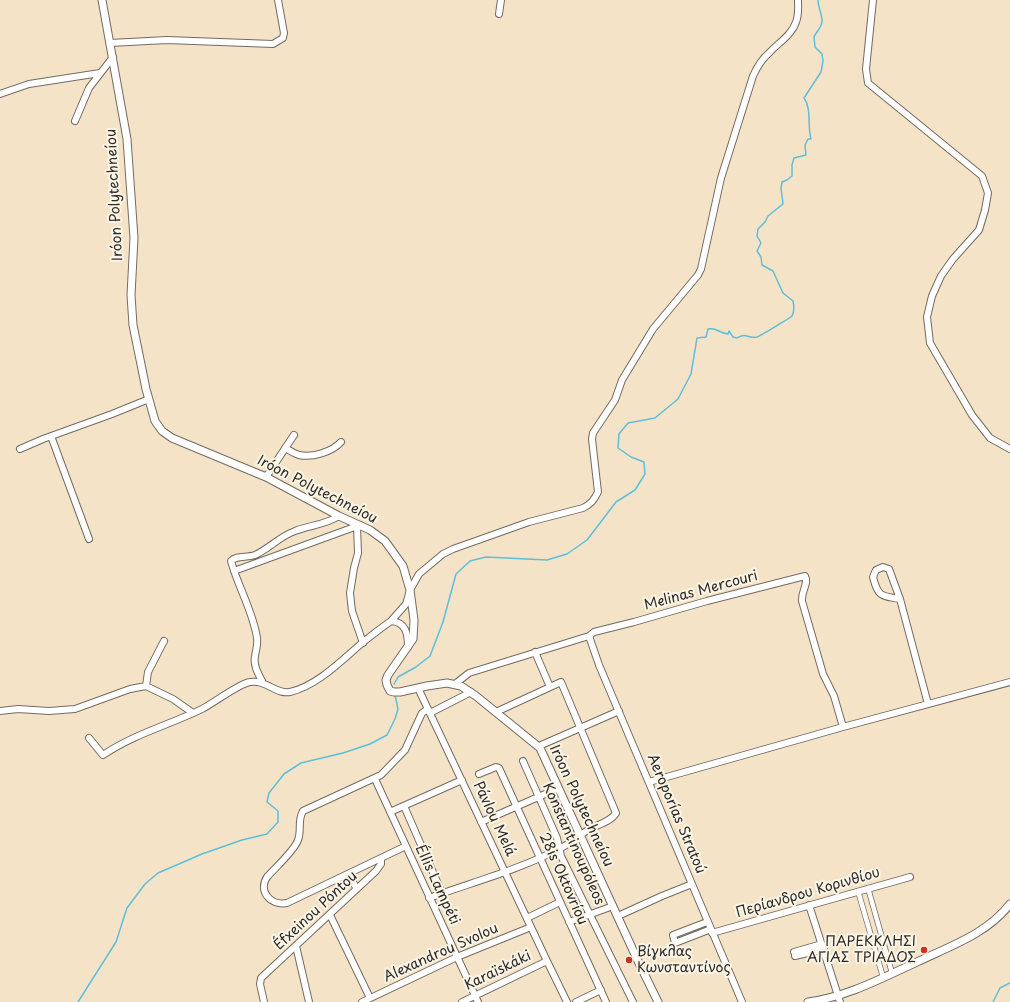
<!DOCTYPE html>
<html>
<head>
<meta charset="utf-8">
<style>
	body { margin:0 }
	canvas { display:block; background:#f5e3c8 }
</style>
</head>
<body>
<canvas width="1010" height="1002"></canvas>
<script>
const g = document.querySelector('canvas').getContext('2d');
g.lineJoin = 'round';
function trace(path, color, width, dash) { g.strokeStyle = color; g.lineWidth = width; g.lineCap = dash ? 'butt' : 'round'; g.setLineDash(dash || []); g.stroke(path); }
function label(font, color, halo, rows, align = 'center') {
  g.font = font + ' "Playpen Sans",sans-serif'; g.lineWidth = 4; g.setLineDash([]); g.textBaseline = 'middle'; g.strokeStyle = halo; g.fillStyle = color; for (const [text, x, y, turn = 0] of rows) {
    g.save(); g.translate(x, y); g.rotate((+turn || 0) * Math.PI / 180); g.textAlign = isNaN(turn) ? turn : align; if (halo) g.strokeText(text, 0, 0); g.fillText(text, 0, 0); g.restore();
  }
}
trace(new Path2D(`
	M394,684L398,677L416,667L430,656L443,622L456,574L470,561L486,557L547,560L567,554L587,540L616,502L635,490L645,474L644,462L631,457L618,448L619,434L628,423L655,418L678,399L691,374L697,338L706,337L708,329C716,327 719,333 728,334L729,331L733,337L737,338C746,332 749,339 757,337C760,336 790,318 792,316C795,311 794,306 793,301L783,293L773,271L762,265L761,257L757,251L761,243L757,236L758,229L765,222L768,216L783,204L781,188L782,182L787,180L792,176V165L794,158L806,155L805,145L808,139H811C807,126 812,109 804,98L821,72L823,61L822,54L815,47L814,37C816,32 821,28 822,22C823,17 818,7 818,0
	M78,1002L116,942L127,908L145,884L158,873L202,854L242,840L267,834L278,822V811L267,802L269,793L284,774L301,763L343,753L370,744L387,735L395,719L398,709L395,695
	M993,1002L1000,988L1010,983`), '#5dbfdb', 1.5);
const pedestrian = new Path2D(`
	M868,888L892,973
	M858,891L883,977`);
const minor = new Path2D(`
	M873,0L866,69L868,83L982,176L988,193L985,210L979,230L953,259L941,276L932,296L927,317L930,343L972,415L990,438L1010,449
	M499,14L501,0
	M110,43L167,40L273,44L283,38L284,33L278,0
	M0,94L29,84L100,73
	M75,121L89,88L113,57
	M51,436L89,539
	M285,448C289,450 295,454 299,455C312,458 332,452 341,442
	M20,449L43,439L112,414L149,399
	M266,477L294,435
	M355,524L357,526L358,553L354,568L350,593L352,611L363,643
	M234,571L360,525
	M900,599L889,569L883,567L876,570L873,577C878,597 881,596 900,599L928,704
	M391,621L406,604L410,590L419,574L443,554L453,549L529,522L583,508C591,504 594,500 598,492L592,439L593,433L615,400L622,380L653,329L698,275L701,269L721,178L753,76C757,67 762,59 769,53C778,43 792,35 796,22C799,15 798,7 798,0
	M589,636L599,665L742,1002
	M535,652L550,687
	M263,683C259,675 253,666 255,656C256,650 258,645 257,638C253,611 238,587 231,561C236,555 247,558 255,555C269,549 280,536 295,531C310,525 325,525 339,516
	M455,684L469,673L589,636L594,632L634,622L707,601L805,576C809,584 801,591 802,601L823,674L834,696L843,727
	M146,686L148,672L164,641
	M418,688L547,961L567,1002
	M0,711L18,709L49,711L75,709L130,689L146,686L173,699L193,713
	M430,713L471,692
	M89,738L103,755C134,734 169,725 202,709C214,703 238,684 250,682C265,679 277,695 290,692C317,686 342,660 362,643C372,635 381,628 391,621C406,622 408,634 408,647
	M539,746L619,711
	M523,761L557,838L561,856L633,1002
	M479,774L496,767L499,768L606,1002
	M375,779L478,1002
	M649,782L843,727L1010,682
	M404,806L442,893
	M390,812L462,780
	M481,822L559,788
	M406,846L287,903C270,906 258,891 267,877C275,868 295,850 298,840C302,830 297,821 303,811L381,775L405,750L422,713L428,709
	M348,874L357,889
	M429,898C473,882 518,870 559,849C570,844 578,836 588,830C596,825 611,822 616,813L561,682L496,712
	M809,905L840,1002
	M330,915L370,998
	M618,916L662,896L692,884
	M527,918L560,902
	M569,922L613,906
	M707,922L673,935L675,943L711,929
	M712,933L910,877
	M296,946L309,1002
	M794,952L822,944
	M795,956L824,949
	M264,1002L260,984L261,978L376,871L381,864V859
	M362,1002L457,957L531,927
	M462,1002L547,961
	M576,1002L601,990`);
const tertiary = new Path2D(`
	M102,0L127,139L134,238L131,295L133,325L146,389L155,421L162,431L172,438L266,477L339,516L370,530L385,541L403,566L410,590L414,620L413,639L388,675L386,680L387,685L390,691L394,692H400L427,686L447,683L461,686L476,696L540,748L638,961L658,1002
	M808,1002C847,997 882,978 917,962C950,946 987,934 1010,904`);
trace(pedestrian, '#726b62', 6);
trace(minor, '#726b62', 8);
trace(tertiary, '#726b62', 9);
trace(pedestrian, '#fff', 4.5);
trace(minor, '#fff', 6);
trace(tertiary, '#fff', 7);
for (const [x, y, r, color] of [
	[924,950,4,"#c8321e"],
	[629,960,4,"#c8321e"]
]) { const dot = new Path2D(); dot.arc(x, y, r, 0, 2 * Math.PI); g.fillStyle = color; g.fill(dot); trace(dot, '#fcf5e5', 1.5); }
label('14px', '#2b2b2b', '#fcf5e5', [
	["Iróon Polytechneíou",115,195,-93],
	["Iróon Polytechneíou",317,490,27],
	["Melinas Mercouri",701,591,-15],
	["Iróon Polytechneíou",581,806,65],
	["Aeroporías Stratoú",676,814,67],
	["Pávlou Melá",494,819,65],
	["Konstantinoupóleos",573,844,66],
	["28is Oktovríou",563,879,66],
	["Éllis Lampéti",437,885,65],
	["Περίανδρου Κορινθίου",808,893,-16],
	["Éfxeinou Póntou",316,911,-43],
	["Alexandrou Svolou",441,953,-24],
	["Karaïskáki",498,971,-26]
]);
label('14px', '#2b2b2b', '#fcf5e5', [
	["ΠΑΡΕΚΚΛΗΣΙ",916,942],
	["ΑΓΙΑΣ ΤΡΙΑΔΟΣ",916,958],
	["Βίγκλας",637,952,"left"],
	["Κωνσταντίνος",637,968,"left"]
], 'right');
</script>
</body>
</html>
